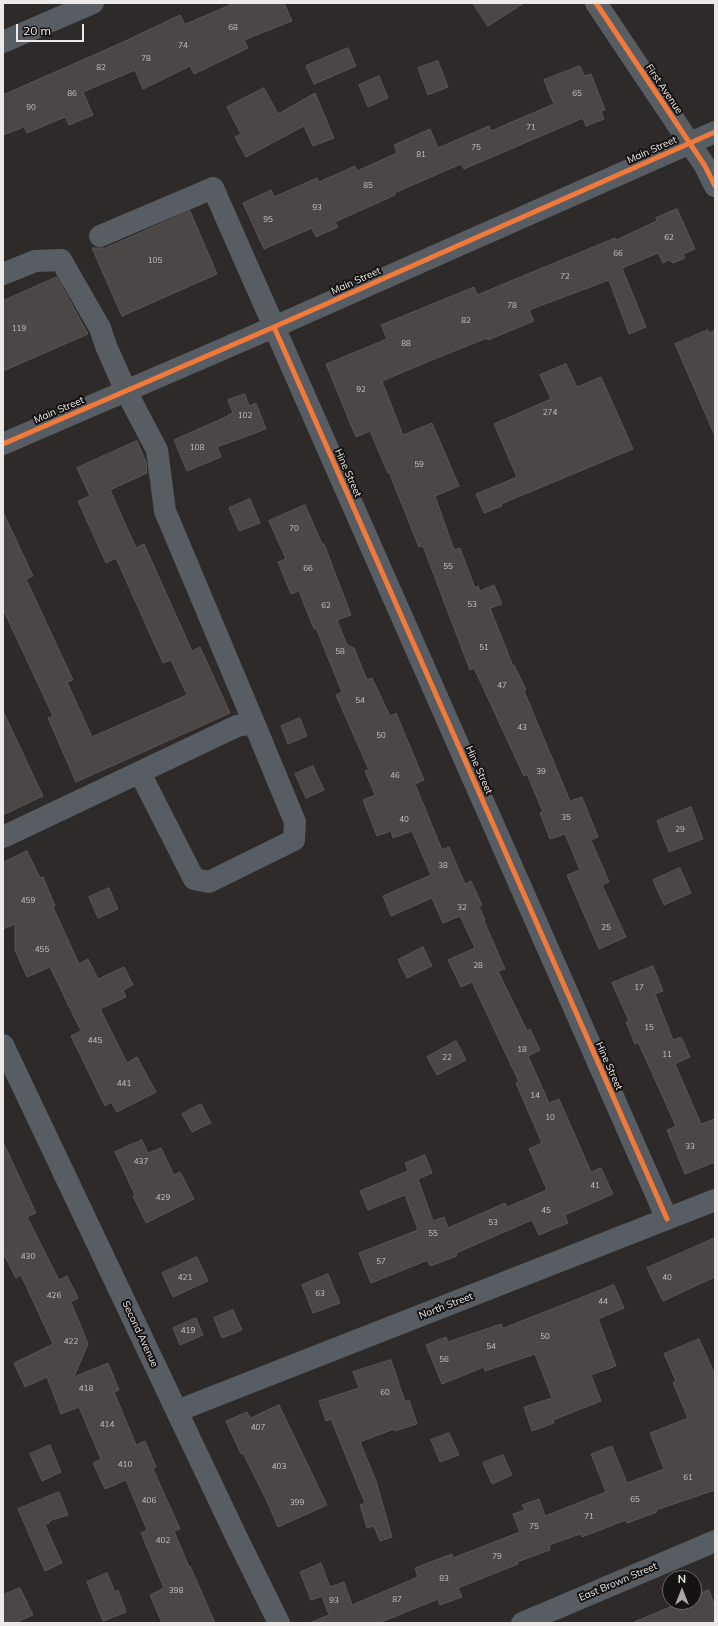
<!DOCTYPE html>
<html>
<head>
<meta charset="utf-8">
<style>
	body { margin:0 }
	#map { position:relative; width:718px; height:1626px; overflow:hidden; background:#2e2a2a; font-family:Mulish,sans-serif }
	canvas { display:block }
	.frame { position:absolute; inset:0; border:4px solid #eee9e9; pointer-events:none }
	.north { position:absolute; left:662px; top:1570px; width:40px; height:40px; box-sizing:border-box; background:#151212; border:1px solid #6c6868; border-radius:50%; rotate:0deg; font-size:11px; font-weight:700; line-height:16px; text-align:center; color:#eee9e9 }
	.north::after { content:''; display:block; margin:auto; width:14px; height:18px; background:#aba6a6; clip-path:polygon(50% 0,100% 100%,50% 72%,0 100%) }
	.scale { position:absolute; left:16px; top:24px; width:68px; height:18px; box-sizing:border-box; border:2px solid #eee9e9; border-top:0; padding-left:5px; font-size:12px; line-height:14px; white-space:nowrap; color:#eee9e9; -webkit-text-stroke:3px #151212; paint-order:stroke }
</style>
</head>
<body>
<div id="map">
<canvas width="718" height="1626"></canvas>
<div class="frame"></div>
<div class="north">N</div>
<div class="scale">20 m</div>
</div>
<script>
const g = document.querySelector('canvas').getContext('2d');
g.lineJoin = 'round';
function fill(path, color) { g.fillStyle = color; g.fill(path, 'evenodd'); }
function trace(path, color, width, dash) { g.strokeStyle = color; g.lineWidth = width; g.lineCap = dash ? 'butt' : 'round'; g.setLineDash(dash || []); g.stroke(path); }
function label(font, color, halo, rows, align = 'center') {
  g.font = font + ' Mulish,sans-serif'; g.lineWidth = 4; g.setLineDash([]); g.textBaseline = 'middle'; g.strokeStyle = halo; g.fillStyle = color; for (const [text, x, y, turn = 0] of rows) {
    g.save(); g.translate(x, y); g.rotate((+turn || 0) * Math.PI / 180); g.textAlign = isNaN(turn) ? turn : align; if (halo) g.strokeText(text, 0, 0); g.fillText(text, 0, 0); g.restore();
  }
}
const building = new Path2D(`
	M235,3H284L292,21L244,40L248,48L194,74L190,66L143,89L135,70L83,92L93,115L69,125L65,117L27,133L24,127L3,135V95L121,43L180,15L185,24Z
	M473,3H524L488,26Z
	M348,48L356,66L314,84L306,66Z
	M438,61L448,87L428,95L418,68Z
	M580,66L584,76L591,74L605,110L601,111L604,119L586,126L583,118L464,169L461,164L394,193L395,195L335,222L338,227L316,237L312,228L264,249L243,203L271,190L274,197L317,178L319,182L355,166L357,171L397,153L394,145L430,129L438,148L489,126L491,131L554,104L544,80Z
	M379,76L388,98L368,107L359,85Z
	M264,88L278,114L315,93L334,138L313,146L304,126L246,157L235,137L241,134L227,107Z
	M677,209L695,249L683,254L685,258L673,263L669,260L663,263L658,253L622,268L646,327L629,334L609,280L529,310L534,321L488,340L487,338L432,360L382,381L403,435L432,423L459,486L435,496L454,550L460,548L475,588L478,586L480,591L494,585L502,604L490,608L513,666L514,665L526,690L524,691L570,801L582,797L598,837L591,840L609,882L602,885L626,937L599,949L567,875L580,870L565,834L550,839L540,813L543,812L527,774L524,776L474,668L470,670L423,546L419,547L389,472L388,473L370,431L356,437L326,364L387,339L381,325L474,287L477,295L615,238L616,240L657,221L656,218Z
	M190,211L217,274L122,316L92,248H105Z
	M57,277L88,334L3,371V301Z
	M708,330L709,333L715,330V436L675,344Z
	M566,364L577,387L601,377L633,449L501,504L502,506L484,513L476,494L517,477L494,424L551,399L540,375Z
	M245,394L249,406L256,403L266,429L217,447L221,457L187,471L174,440L228,416V415L233,413L228,400Z
	M137,441L146,462L147,473L110,490L136,548L144,544L192,651L200,647L230,713L76,782L48,718L53,716L3,609V512L33,576L26,579L73,680L67,682L92,737L187,695L171,660L163,663L116,558L106,563L78,501L90,496L77,468Z
	M250,499L260,523L239,531L229,508Z
	M305,505L322,544H324L351,615L337,620L347,645L354,648L367,680L372,678L390,716L396,713L424,780L415,784L442,850L449,847L465,884L471,881L482,905L479,907L485,920L484,921L505,969L498,971L527,1031L530,1029L540,1050L528,1056L549,1103L559,1099L591,1172L601,1168L613,1194L565,1215L568,1223L539,1235L532,1220L456,1253L457,1256L430,1266L428,1260L371,1283L359,1253L418,1230L405,1195L368,1210L360,1191L408,1171L405,1163L425,1155L432,1173L418,1179L433,1221L444,1217L448,1228L505,1203L507,1207L547,1190L529,1149L542,1143L516,1083L519,1082L472,982L461,987L448,960L475,948L460,916L443,923L432,898L391,916L383,896L431,875L412,831L393,838L391,831L377,836L363,800L375,795L365,771L369,770L336,695L342,692L316,628L314,629L299,591L291,594L278,562L286,559L269,521Z
	M3,711L43,796L3,815Z
	M300,718L307,736L288,744L281,726Z
	M313,766L324,790L306,798L295,774Z
	M691,807L703,839L669,852L657,821Z
	M27,851L40,878L43,877L55,906L53,907L79,964L88,959L98,979L124,967L133,985L123,990L126,997L100,1009L127,1063L137,1057L156,1092L117,1112L111,1102L105,1106L71,1036L81,1031L50,967L27,977L15,950V924L3,929V863Z
	M680,868L691,893L664,905L653,880Z
	M109,888L118,909L98,918L89,897Z
	M423,947L432,966L407,978L398,960Z
	M653,966L663,991L655,994L673,1040L681,1037L690,1057L675,1064L701,1124L715,1119V1162L685,1174L667,1130L676,1126L638,1042L635,1044L626,1022L629,1021L612,983Z
	M456,1041L466,1060L437,1075L427,1057Z
	M201,1104L211,1123L192,1132L182,1114Z
	M142,1140L148,1153L161,1148L174,1175L180,1172L194,1199L146,1223L133,1196L135,1195L115,1152Z
	M3,1142L36,1213L27,1217L59,1280L67,1276L78,1298L71,1302L88,1344L74,1377L108,1363L119,1390L114,1392L136,1445L145,1441L156,1467L153,1469L180,1529L174,1531L189,1567L190,1566L215,1623H162L150,1595L164,1588L141,1533L147,1530L126,1480L105,1489L93,1463L101,1459L79,1407L61,1414L47,1377L25,1387L14,1363L53,1344L21,1275L16,1278L3,1253Z
	M715,1238V1277L663,1301L647,1268Z
	M197,1257L208,1281L173,1297L162,1273Z
	M328,1274L340,1303L313,1313L302,1285Z
	M614,1285L624,1308L598,1319L616,1366L591,1375L601,1401L553,1420L554,1423L532,1431L524,1407L552,1398L535,1354L485,1371L484,1367L442,1384L426,1345L446,1337L448,1342L501,1324L503,1328Z
	M233,1310L242,1330L222,1338L214,1318Z
	M196,1318L203,1335L180,1345L173,1328Z
	M699,1339L715,1375V1490L656,1510L657,1512L627,1523L626,1520L582,1537L580,1534L549,1545L550,1550L517,1562L518,1564L458,1588L462,1597L440,1605L438,1599L379,1623H309L329,1615L322,1596L311,1600L300,1572L321,1563L330,1587L344,1582L352,1605L418,1577L415,1568L452,1554L453,1558L520,1532L513,1514L525,1510L522,1505L539,1499L545,1516L606,1492L591,1454L612,1446L627,1483L664,1469L650,1433L688,1418L673,1383L676,1381L664,1354Z
	M391,1360L405,1402L409,1400L417,1424L395,1431L394,1429L360,1442L376,1481L392,1537L380,1541L374,1526L367,1528L360,1505L365,1503L331,1419L326,1421L319,1401L359,1388L353,1372Z
	M279,1405L327,1505L278,1527L266,1499L243,1453L241,1454L226,1421L247,1412L250,1418Z
	M449,1433L459,1455L440,1462L431,1440Z
	M50,1445L61,1472L42,1481L30,1454Z
	M503,1455L512,1475L492,1484L483,1463Z
	M59,1492L68,1515L49,1521V1523L45,1525L62,1563L45,1571L18,1509Z
	M107,1573L115,1592L118,1590L126,1612L103,1621L87,1582Z
	M20,1588L33,1615L15,1623H3V1595Z
	M709,1590L715,1607V1623H632L682,1602H694V1596Z`);
fill(building, '#4b4747');
trace(building, '#595556', 1);
trace(new Path2D(`
	M596,3L705,166L715,186
	M3,42L93,3
	M100,236L213,188L667,1219
	M3,274L35,261L61,260L100,328L106,346L126,391L157,450L165,511L254,723
	M3,444L274,327L715,132
	M3,837L237,726L254,723L295,822L294,840L209,882L194,879L140,773
	M3,1045L237,1538L279,1623
	M177,1411L715,1200
	M522,1623L715,1541`), '#585d63', 22);
trace(new Path2D(`
	M596,3L705,166L715,186
	M274,327L667,1219
	M3,444L274,327L715,132`), '#f17a3a', 5);
label('8px', '#c5c0c0', null, [
	["68",233,28],
	["74",183,46],
	["78",146,59],
	["82",101,68],
	["86",72,94],
	["65",577,94],
	["90",31,108],
	["71",531,128],
	["75",476,148],
	["81",421,155],
	["85",368,186],
	["93",317,208],
	["95",268,220],
	["62",669,238],
	["66",618,254],
	["105",155,261],
	["72",565,277],
	["78",512,306],
	["82",466,321],
	["119",19,329],
	["88",406,344],
	["92",361,390],
	["274",550,413],
	["102",245,416],
	["108",197,448],
	["59",419,465],
	["70",294,529],
	["55",448,567],
	["66",308,569],
	["53",472,605],
	["62",326,606],
	["51",484,648],
	["58",340,652],
	["47",502,686],
	["54",360,701],
	["43",522,728],
	["50",381,736],
	["39",541,772],
	["46",395,776],
	["35",566,818],
	["40",404,820],
	["29",680,830],
	["38",443,866],
	["459",28,901],
	["32",462,908],
	["25",606,928],
	["455",42,950],
	["28",478,966],
	["17",639,988],
	["15",649,1028],
	["445",95,1041],
	["18",522,1050],
	["11",667,1055],
	["22",447,1058],
	["441",124,1084],
	["14",535,1096],
	["10",550,1118],
	["33",690,1147],
	["437",141,1162],
	["41",595,1186],
	["429",163,1198],
	["45",546,1211],
	["53",493,1223],
	["55",433,1234],
	["430",28,1257],
	["57",381,1262],
	["421",185,1278],
	["40",667,1278],
	["63",320,1294],
	["426",54,1296],
	["44",603,1302],
	["419",188,1331],
	["50",545,1337],
	["422",71,1342],
	["54",491,1347],
	["56",444,1360],
	["418",86,1389],
	["60",385,1393],
	["414",107,1425],
	["407",258,1428],
	["410",125,1465],
	["403",279,1467],
	["61",688,1478],
	["65",635,1500],
	["406",149,1501],
	["399",297,1503],
	["71",589,1517],
	["75",534,1527],
	["402",163,1541],
	["79",497,1557],
	["83",444,1579],
	["398",176,1591],
	["87",397,1600],
	["93",334,1601]
]);
label('10px', '#eee9e9', '#151212', [
	["First Avenue",664,89,56],
	["Main Street",652,150,-24],
	["Main Street",356,281,-24],
	["Main Street",59,410,-23],
	["Hine Street",348,473,66],
	["Hine Street",479,770,66],
	["Hine Street",609,1066,66],
	["North Street",446,1306,-21],
	["Second Avenue",140,1334,65],
	["East Brown Street",618,1582,-23]
]);
</script>
</body>
</html>
